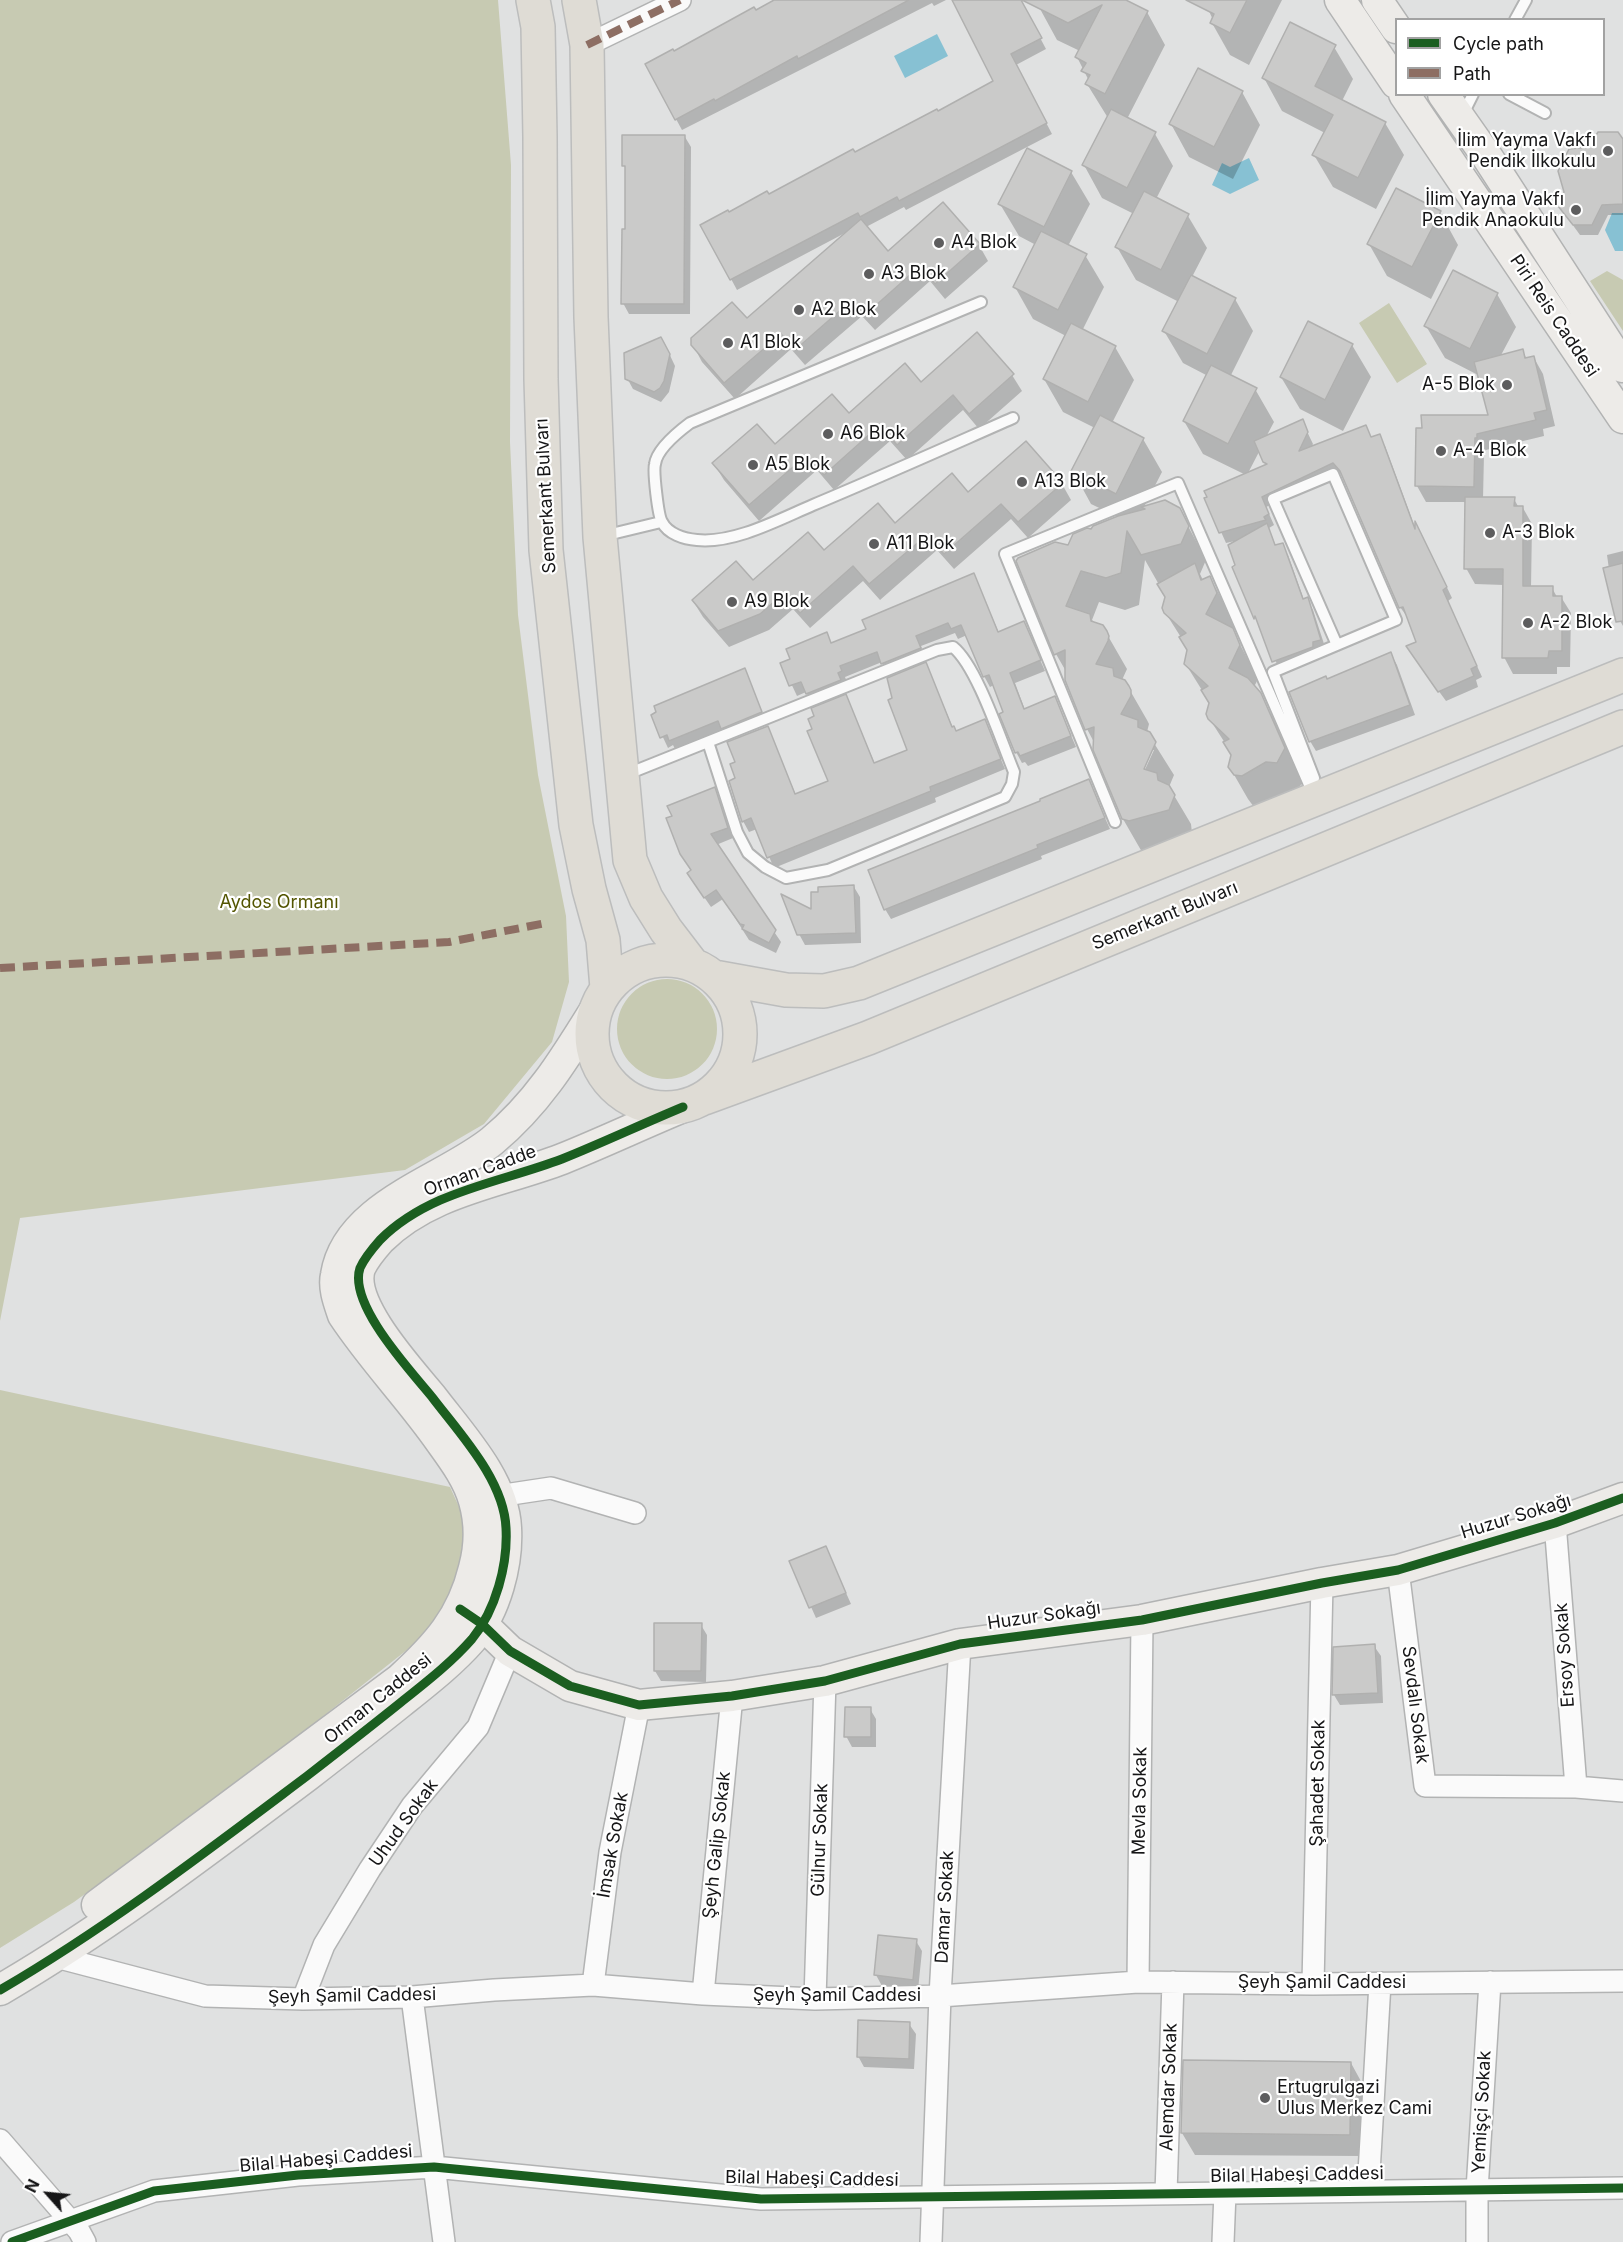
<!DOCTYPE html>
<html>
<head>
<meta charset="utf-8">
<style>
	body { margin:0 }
	#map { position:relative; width:1623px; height:2242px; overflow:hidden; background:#e0e1e1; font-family:Inter,sans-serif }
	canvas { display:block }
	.legend { position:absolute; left:1395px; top:18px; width:210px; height:78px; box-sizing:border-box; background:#fff; border:2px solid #a2a2a2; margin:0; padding:8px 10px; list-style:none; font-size:18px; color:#161617 }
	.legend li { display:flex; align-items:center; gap:12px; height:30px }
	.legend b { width:30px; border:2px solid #a2a2a2 }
	.north { position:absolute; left:18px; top:2164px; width:60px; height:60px; -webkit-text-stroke:4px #fff; paint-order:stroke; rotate:297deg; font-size:16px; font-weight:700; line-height:24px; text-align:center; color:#161617 }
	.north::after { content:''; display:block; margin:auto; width:21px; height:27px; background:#161617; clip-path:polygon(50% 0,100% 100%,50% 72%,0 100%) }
</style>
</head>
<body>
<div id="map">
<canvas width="1623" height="2242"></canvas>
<ul class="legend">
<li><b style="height:8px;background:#1b5e20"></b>Cycle path</li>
<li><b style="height:8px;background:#8d6e63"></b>Path</li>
</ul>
<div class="north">N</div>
</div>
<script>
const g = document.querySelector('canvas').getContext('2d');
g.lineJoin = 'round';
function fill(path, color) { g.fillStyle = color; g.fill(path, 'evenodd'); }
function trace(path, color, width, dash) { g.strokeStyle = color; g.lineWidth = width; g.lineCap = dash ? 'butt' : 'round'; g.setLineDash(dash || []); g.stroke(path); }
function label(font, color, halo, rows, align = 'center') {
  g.font = font + ' Inter,sans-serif'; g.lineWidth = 4.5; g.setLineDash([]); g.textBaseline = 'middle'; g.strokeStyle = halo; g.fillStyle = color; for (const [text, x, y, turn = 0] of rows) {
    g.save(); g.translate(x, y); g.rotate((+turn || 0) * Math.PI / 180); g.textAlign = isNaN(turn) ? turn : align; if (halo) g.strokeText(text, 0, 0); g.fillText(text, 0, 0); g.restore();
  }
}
fill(new Path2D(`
	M0,0H498L511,165L510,442L518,615L538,775L566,916L569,982L552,1042L484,1124L405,1170L20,1218L0,1321Z
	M1607,271L1623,280V331L1590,281Z
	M1389,303L1427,364L1397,383L1359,323Z
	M617 1029a50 50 0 1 1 100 0a50 50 0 1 1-100 0Z
	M0,1390L450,1487L465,1520L459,1571L445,1606L422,1638L259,1767L74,1902L0,1948Z`), '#c7cab2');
fill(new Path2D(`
	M937,34L948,56L905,78L894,56Z
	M1249,158L1259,180L1230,194L1212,185L1222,163L1230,167Z
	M1612,213H1623V251H1615L1605,230Z`), '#87c1d3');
fill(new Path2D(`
	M777,0H946L934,6L932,3L682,130L676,119L673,53Z
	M953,0H1020L1046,49L1016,65L1052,134L906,210L904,207L866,227L888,253L979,245L988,261L945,299L930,281L875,330L862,316L805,365L791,349L735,399L702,362L693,345L747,321L845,233L737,290L702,225L855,154L995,82Z
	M1042,0H1124L1147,12L1165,45L1127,119L1155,134L1173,166L1156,199L1188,216L1207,248L1192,277L1235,299L1253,331L1230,377L1255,389L1274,422L1266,437L1302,421L1313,444L1311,448L1366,427L1372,439L1379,436L1385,446L1416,530L1421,533L1452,598L1448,601L1482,677L1476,680L1478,687L1446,701L1414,657L1418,643L1408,618L1400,607L1345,478L1340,473L1266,507L1274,525L1269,528L1270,531L1276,547L1282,545L1288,555L1304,600L1307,599L1313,610L1326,650L1280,671L1234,567L1237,566L1235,541L1226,543L1206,498L1246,475L1203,454L1184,421L1208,376L1183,363L1164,331L1179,302L1136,280L1117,247L1134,214L1102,198L1084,165L1108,118L1087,84L1089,81L1077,57L1080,51L1057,40L1039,7ZM1260,450L1267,466L1247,475Z
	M1204,0H1282L1249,65L1230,55L1212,23L1213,20Z
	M1334,47L1353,79L1342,101L1385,123L1404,155L1376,209L1333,187L1314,155L1325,133L1282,111L1264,78Z
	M1242,92L1260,125L1233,179L1189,157L1171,124Z
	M624,137H685L691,147L690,314H629L623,303L627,231V171L624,166Z
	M1623,141V215H1608L1598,235H1580L1559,206Z
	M1071,172L1090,204L1068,246L1085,255L1104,287L1082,331L1115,347L1134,380L1112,423L1143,439L1162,472L1144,507L1179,509L1206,560L1200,574L1203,580L1210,578L1228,610L1235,626L1233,631L1258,679L1254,687L1279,727L1303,781L1295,795L1254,807L1248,799L1229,766L1232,754L1209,718L1210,703L1185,663L1189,650L1165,612L1166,597L1145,560L1139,605L1125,610L1099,602L1092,620L1108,636L1127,669L1122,680L1128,687L1147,720L1149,724L1147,732L1174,775L1169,787L1191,824L1192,833L1142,852L1123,819L1095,744L1087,729L1067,673L1056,654L1068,547L1092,531L1118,517L1091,504L1073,471L1095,428L1063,412L1044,379L1066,336L1033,319L1015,287L1036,245L1019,236L1000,204ZM1151,750H1154L1142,776L1140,775Z
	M1440,212L1458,245L1431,299L1387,276L1369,244Z
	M1497,294L1516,327L1500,357L1522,351L1527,359L1534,358L1543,374L1555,426L1543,429L1544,436L1486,450V454H1484L1483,499H1514L1519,508H1523L1532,524L1531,588H1552L1557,597H1561L1571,613L1570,667H1557V674H1513L1504,657V585L1475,584L1466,568V502H1426L1417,486L1490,417L1480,376L1445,358L1426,326Z
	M1352,345L1371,377L1343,431L1300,409L1281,377Z
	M667,349L675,366L669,392L661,402L633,389L627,378Z
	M1012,375L1022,391L979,429L963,410L907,460L890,441L834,490L817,470L759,521L724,480L714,464L774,446L921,384Z
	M1062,484L1071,500L1028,538L1011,519L954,569L937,550L880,600L863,581L810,628L793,609L769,630L729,647L703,617L693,601L753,582L968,494Z
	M1623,551V626L1615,612L1607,555Z
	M974,575L999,633L1024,623L1045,671L1015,683L1025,710L1055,698L1076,747L1028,766L1025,762L1022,763L1016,752L1005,713L994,685L990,687L984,676L967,635L958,639L955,633L921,646L925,659L889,674L882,662L845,677L847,682L813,704L806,692L797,696L782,664L792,659L826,634L832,644L868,630Z
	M1391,654L1397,665L1415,715L1316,751L1310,741L1327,681Z
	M926,664L953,728L956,732L985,721L1005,769L935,798L936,802L774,868L757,829L749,832L743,821L737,779L767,728L796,795L830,782L846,696L875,764L909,751L894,698Z
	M744,670L767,723L676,751L673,745L668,748L653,716Z
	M1088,780L1110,829L1041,856L1042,859L891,919L885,909L1042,801Z
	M714,789L720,799L733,838L716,845L781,942L776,953L749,940L723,899L711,907L695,884L693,871Z
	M854,887L860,897L861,943L805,945L799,934L813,911Z
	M826,1548L851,1604L816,1618L791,1562Z
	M701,1625L707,1635L706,1682L661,1681L655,1671Z
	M1374,1646L1381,1656L1383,1703L1340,1705L1334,1695Z
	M870,1709L876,1719V1747H852L846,1736Z
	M916,1941L922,1951L918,1990L882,1986L876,1975Z
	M909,2024L916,2034L914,2069L864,2067L858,2056Z
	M1351,2063L1363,2085L1362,2156L1195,2155L1182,2133Z`), '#0003');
const building = new Path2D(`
	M774,0H909L798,59L797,56L715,101L714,99L675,120L645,64L673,49L674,51L754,7L756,10Z
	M952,0H1021L1042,38L1011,54L1047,123L899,201L897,197L860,217L858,213L730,280L700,225L728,210L729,212L767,191L769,194L853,149L855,152L937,109L938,111L993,81Z
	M1022,0H1126L1148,11L1105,94L1085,84L1090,75L1081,71L1086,63L1075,57L1102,5L1068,23Z
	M1186,0H1247L1230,33L1210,23L1214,14Z
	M1290,22L1336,45L1315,86L1386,122L1358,178L1312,155L1333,115L1262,78Z
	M1198,68L1243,91L1214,147L1169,124Z
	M1111,109L1156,132L1127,188L1082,165Z
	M1598,132H1618L1623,139V204L1602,205L1592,225H1573L1558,206L1564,192L1558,171L1569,149L1589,147Z
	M622,135H685L684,304H621L622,229H625V166H622Z
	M1027,148L1072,171L1044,227L998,204Z
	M1396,188L1441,211L1412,267L1367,244Z
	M1144,191L1189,214L1161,270L1115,247Z
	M943,202L980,244L935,284L920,266L865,315L852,300L795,350L781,334L724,383L691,345V338L732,302L747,318L861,219L888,251Z
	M1041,231L1087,254L1058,310L1013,287Z
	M1453,270L1498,293L1470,349L1424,326Z
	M1191,275L1236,298L1207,354L1162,331Z
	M1308,321L1353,344L1325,400L1280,377Z
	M1071,323L1116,346L1088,402L1043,379Z
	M977,332L1014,374L969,414L953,395L897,445L880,425L824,475L807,455L749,505L712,463L757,424L775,444L832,394L849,413L905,363L921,382Z
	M661,337L670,354L664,381L660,388L654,392L625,379L624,353Z
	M1523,349L1525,358L1534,356L1547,410L1534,413L1536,420L1477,434V438H1475L1474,487L1415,486L1416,428H1422L1421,415H1488L1474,362Z
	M1211,365L1257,388L1228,444L1183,421Z
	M1100,415L1144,438L1116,494L1071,471Z
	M1303,419L1308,432L1299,451L1366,425L1371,437L1380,434L1415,529V521L1447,587L1443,590L1477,666L1471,669L1474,676L1438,692L1406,646L1416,642L1403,607L1399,608L1340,471L1333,463L1262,497L1269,514L1264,517L1266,520L1219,533L1204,498L1207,497L1204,491L1267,464L1263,462L1254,441Z
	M1026,441L1063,483L1018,522L1001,504L944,554L927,535L869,584L853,566L800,613L783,594L760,614L718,631L692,600L736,561L753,580L808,532L824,550L878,503L895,523L952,473L968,492Z
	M1465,497H1515L1514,506H1523V586H1553V596H1562V651H1549L1548,658H1502L1503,569H1464Z
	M1165,500L1180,508L1189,526L1181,544L1141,555L1127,531L1121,573L1106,578L1081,571L1066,606L1090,614L1091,621L1103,625L1107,631L1109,636L1108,641L1096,664L1113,668L1114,676L1125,680L1129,686L1131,690V696L1121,714L1138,720V727L1150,732L1156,742L1144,769L1157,773L1158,780L1169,785L1175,795L1169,810L1129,821L1122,819L1093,750L1094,727L1085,730L1065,680V650L1054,655L1016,561L1018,558L1055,542L1068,545L1073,534L1087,528L1091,529L1093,526L1118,516L1145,509L1141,507Z
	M1267,523L1275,545L1283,543L1303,599L1308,597L1321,640L1313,642V647L1272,662L1255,616L1254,619L1232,567L1235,565L1228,545Z
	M1195,563L1201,580L1210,576L1217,593L1206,614L1233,628L1240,645L1229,668L1248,678L1261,693L1285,748L1277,763L1266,762L1242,776L1234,775L1228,767L1231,755L1223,742L1229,739L1208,719L1206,714L1209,703L1201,690L1208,686L1184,664L1187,650L1179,637L1186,633L1164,613L1162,608L1165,597L1157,584Z
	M1623,563V621L1616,622L1603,568Z
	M974,573L998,632L1024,621L1041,660L1010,673L1024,709L1055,696L1071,736L1020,756L1018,752L1015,753L999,714L1003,712L989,675L983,677L961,625L951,629L948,623L916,636L921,648L881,664L877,652L840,666L842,671L838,673L841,680L806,694L801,682L789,686L780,663L790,659L786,649L827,632L831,643L866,629L862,620Z
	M1391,652L1410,705L1309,742L1289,692L1326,676L1327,679Z
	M926,662L952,727L954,726L956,731L985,719L1001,759L930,787L931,791L767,858L751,818L742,822L729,781L735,778L730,764L735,762L727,742L768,726L795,794L828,781L807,731L812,729L808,719L814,716L811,708L846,694L874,763L907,750L888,700L892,698L887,678Z
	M745,668L762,712L721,729L718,721L669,741L667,735L660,738L651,715L656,712L654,706Z
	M1089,779L1105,818L1037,845L1038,848L884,910L868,870L1040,801V799Z
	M715,787L728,828L711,834L776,930L769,943L742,929L744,925L740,924L716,890L704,898L687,873L691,870L680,854L666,818L672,816L667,806Z
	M854,885L856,933L797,935L781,894L811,909V892H818V887Z
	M826,1546L846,1593L809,1608L789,1561Z
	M654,1623H702L701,1671H654Z
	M1375,1644L1378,1693L1332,1695L1333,1647Z
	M845,1707H871V1737H844Z
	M878,1935L917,1939L913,1980L874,1975Z
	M858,2020L910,2022L909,2059L857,2057Z
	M1183,2060L1351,2062L1350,2135L1181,2133Z`);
fill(building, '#cacac9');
trace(building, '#b0b0af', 1.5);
const lane = new Path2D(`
	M1515,20L1526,0
	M1509,94L1545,113
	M1462,116L1473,94
	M981,302L690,423C678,432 657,449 655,464C653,471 658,516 662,522C668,534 684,539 697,540C734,544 780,519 813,505C880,477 947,447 1013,418
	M603,536L661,522
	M625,775L937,650L953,647C977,666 1001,741 1014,772L1012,784L1005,797L828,870L786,878L765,867L748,853L737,832L708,742
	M1314,778L1273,672L1396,620L1333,474L1273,499L1337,645
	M1115,822L1005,554L1178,483L1314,796`);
const street = new Path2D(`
	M587,45L680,0
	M498,1496L551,1488L635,1513
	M1555,1523L1576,1787
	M1398,1570L1425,1786L1576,1787L1623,1791
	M56,1957L205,1996L303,1999L412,1997L494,1990L593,1985L703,1994L815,1999L940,1996L1138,1982L1313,1984L1623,1981
	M1138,1982L1142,1620
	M1313,1984L1322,1583
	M593,1985L610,1852L639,1705
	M703,1994L732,1696
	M412,1997L444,2242
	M303,1999L324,1945L370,1869L412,1806L478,1727L510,1651
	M815,1999L825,1681
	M0,2140L79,2231L85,2242
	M1368,2190L1380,1983
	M1166,2193L1173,1982
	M12,2242L154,2191L298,2175L434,2167L761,2199L1623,2188
	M931,2242L940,1996L960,1644
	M1223,2242L1225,2193
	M1477,2242V2190L1490,1982`);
const secondary = new Path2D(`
	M1340,0L1396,83
	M1377,0L1396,28
	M1404,94L1623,418
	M1443,94L1488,158L1623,367
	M468,1614L482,1624L510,1651L570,1686L639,1705L732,1696L825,1681L960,1644L1142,1620L1322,1583L1398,1570L1555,1523L1623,1498
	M97,1905L400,1679C436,1646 462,1618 474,1568C480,1546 480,1522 474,1501C468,1479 453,1459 440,1441C410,1398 372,1359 343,1315C339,1303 333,1288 336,1275C347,1205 444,1180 492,1141C538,1103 565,1058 596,1008
	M0,1990C108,1927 207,1851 307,1776C338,1752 369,1728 400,1703C425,1683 451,1663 472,1639C496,1610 508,1564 506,1528C504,1480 460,1434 432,1397C410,1370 348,1304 360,1268C365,1257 372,1249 380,1240C429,1191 499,1183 562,1159C602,1143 642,1124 683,1107`);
const primary = new Path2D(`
	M533,0L538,27L540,137L541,379L546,550L576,825L589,889L603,940L607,988
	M579,0L587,45L591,317L600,537L630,860L646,898L666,930L692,964
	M592 1034a74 74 0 1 1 148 0a74 74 0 1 1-148 0Z
	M714,977L786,990L824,991L859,983L1623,675
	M704,1098L868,1038L1623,727`);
trace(lane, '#b2b3b3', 14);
trace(street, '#b2b3b3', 24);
trace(secondary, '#b2b3b3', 33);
trace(primary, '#bcbdbd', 36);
trace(lane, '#fafafa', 10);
trace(street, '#fafafa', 21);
trace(secondary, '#edebe8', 30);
trace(primary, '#dfdcd5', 33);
trace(new Path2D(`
	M587,45L680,0
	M0,968L449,942L546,923`), '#8d6e63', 8, [15, 8]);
trace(new Path2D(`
	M460,1609L482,1624L510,1651L570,1686L639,1705L732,1696L825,1681L960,1644L1142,1620L1322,1583L1398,1570L1555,1523L1623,1498
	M0,1990C108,1927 207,1851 307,1776C338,1752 369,1728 400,1703C425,1683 451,1663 472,1639C496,1610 508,1564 506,1528C504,1480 460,1434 432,1397C410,1370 348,1304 360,1268C365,1257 372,1249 380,1240C429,1191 499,1183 562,1159C602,1143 642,1124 683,1107
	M12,2242L154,2191L298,2175L434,2167L761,2199L1623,2188`), '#1b5e20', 9);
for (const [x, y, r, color] of [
	[1608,151,6,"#5d5d5e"],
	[1576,210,6,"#5d5d5e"],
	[939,243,6,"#5d5d5e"],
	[869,274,6,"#5d5d5e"],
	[799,310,6,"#5d5d5e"],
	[728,343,6,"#5d5d5e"],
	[1507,385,6,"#5d5d5e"],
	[828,434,6,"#5d5d5e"],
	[1441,451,6,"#5d5d5e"],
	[753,465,6,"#5d5d5e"],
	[1022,482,6,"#5d5d5e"],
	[1490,533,6,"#5d5d5e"],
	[874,544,6,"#5d5d5e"],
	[732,602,6,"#5d5d5e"],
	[1528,623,6,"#5d5d5e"],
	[1265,2098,6,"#5d5d5e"]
]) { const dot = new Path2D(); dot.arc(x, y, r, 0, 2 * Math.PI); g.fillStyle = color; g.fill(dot); trace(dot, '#fff', 2); }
label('18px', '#161617', '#fff', [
	["İlim Yayma Vakfı",1596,141,"right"],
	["Pendik İlkokulu",1596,162,"right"],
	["İlim Yayma Vakfı",1564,200,"right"],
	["Pendik Anaokulu",1564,221,"right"],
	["A4 Blok",951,243],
	["A3 Blok",881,274],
	["A2 Blok",811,310],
	["A1 Blok",740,343],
	["A-5 Blok",1495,385,"right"],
	["A6 Blok",840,434],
	["A-4 Blok",1453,451],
	["A5 Blok",765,465],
	["A13 Blok",1034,482],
	["A-3 Blok",1502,533],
	["A11 Blok",886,544],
	["A9 Blok",744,602],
	["A-2 Blok",1540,623],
	["Ertugrulgazi",1277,2088],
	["Ulus Merkez Cami",1277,2109]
], 'left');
label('18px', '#161617', '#fff', [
	["Piri Reis Caddesi",1554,316,56],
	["Semerkant Bulvarı",546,496,-93],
	["Semerkant Bulvarı",1165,916,-22],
	["Orman Cadde",480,1171,-20],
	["Huzur Sokağı",1516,1517,-17],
	["Huzur Sokağı",1044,1616,-8],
	["Ersoy Sokak",1565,1655,-94],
	["Orman Caddesi",378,1699,-39],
	["Sevdalı Sokak",1415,1705,83],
	["Şahadet Sokak",1318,1783,-89],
	["Mevla Sokak",1140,1801,-89],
	["Uhud Sokak",404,1823,-54],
	["Gülnur Sokak",820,1840,-88],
	["İmsak Sokak",613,1845,-80],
	["Şeyh Galip Sokak",717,1845,-84],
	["Damar Sokak",945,1907,-87],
	["Şeyh Şamil Caddesi",1322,1983],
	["Şeyh Şamil Caddesi",352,1996,-1],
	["Şeyh Şamil Caddesi",837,1996],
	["Alemdar Sokak",1169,2087,-88],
	["Yemişçi Sokak",1482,2112,-87],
	["Bilal Habeşi Caddesi",326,2159,-5],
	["Bilal Habeşi Caddesi",1297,2175,-1],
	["Bilal Habeşi Caddesi",812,2179,1]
]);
label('18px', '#535501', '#fff', [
	["Aydos Ormanı",279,903]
]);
</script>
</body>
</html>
